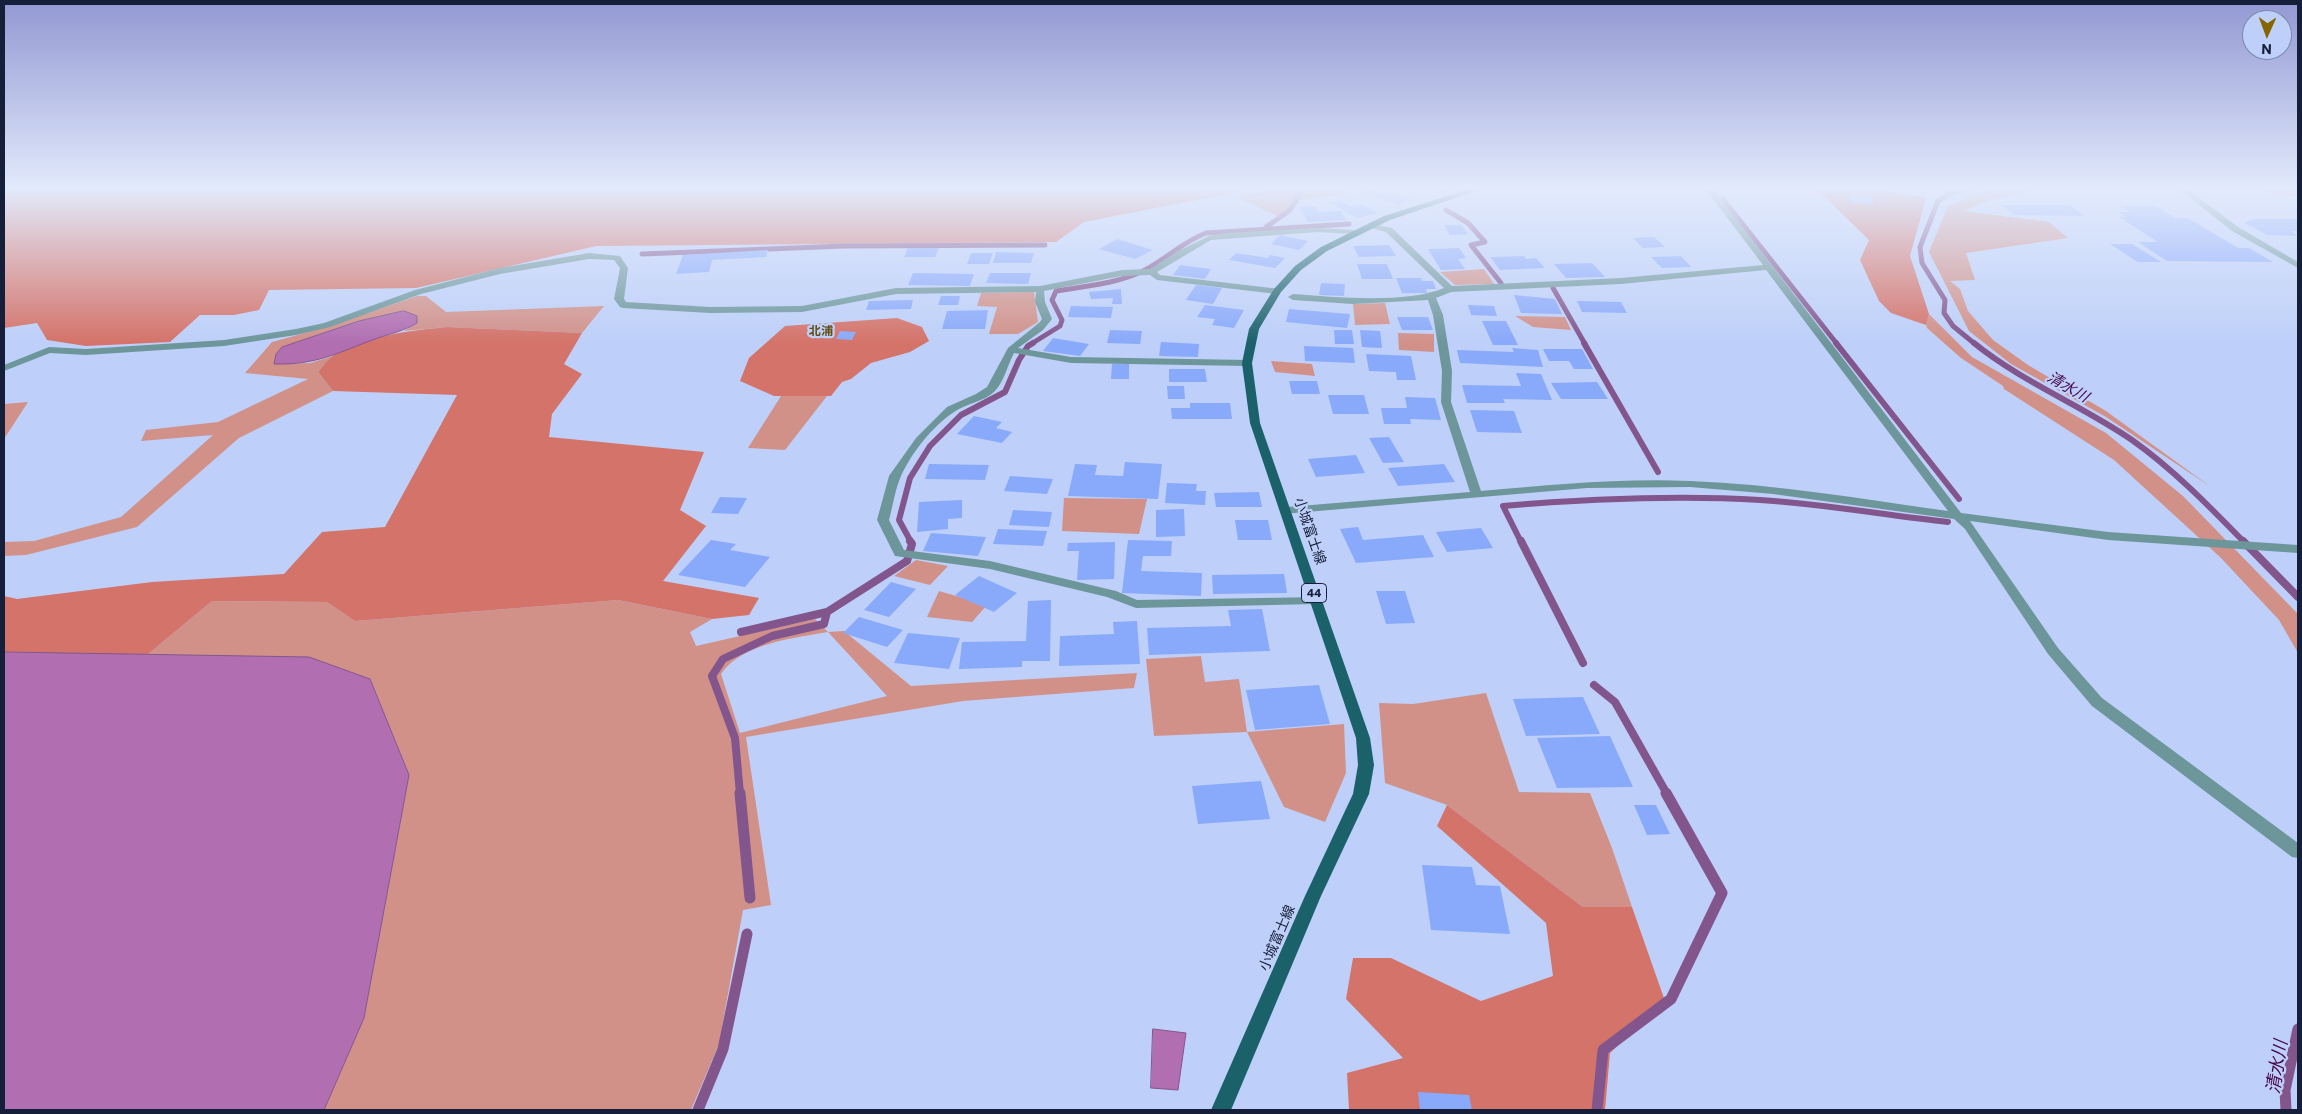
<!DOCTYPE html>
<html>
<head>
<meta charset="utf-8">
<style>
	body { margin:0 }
	#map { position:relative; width:2302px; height:1114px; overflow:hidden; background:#bed0f9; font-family:Commissioner,sans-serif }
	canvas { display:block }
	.frame { position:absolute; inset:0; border:5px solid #161f39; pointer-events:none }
	.north { position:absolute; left:2242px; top:10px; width:50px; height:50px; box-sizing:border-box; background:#bed0f9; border:1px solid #7b89ac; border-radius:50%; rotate:182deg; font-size:14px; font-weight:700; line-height:20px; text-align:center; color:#161f39 }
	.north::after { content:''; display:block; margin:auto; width:18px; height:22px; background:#856500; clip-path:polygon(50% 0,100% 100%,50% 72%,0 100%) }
</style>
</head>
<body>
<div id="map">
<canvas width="2302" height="1114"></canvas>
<div class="frame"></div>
<div class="north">N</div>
</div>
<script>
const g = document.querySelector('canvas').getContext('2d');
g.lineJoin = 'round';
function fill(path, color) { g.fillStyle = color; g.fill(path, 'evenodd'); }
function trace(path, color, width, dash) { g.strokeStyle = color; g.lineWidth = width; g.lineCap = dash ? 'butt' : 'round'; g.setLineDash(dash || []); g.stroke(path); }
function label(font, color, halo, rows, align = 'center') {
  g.font = font + ' Commissioner,"Noto Sans JP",sans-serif'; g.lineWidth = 4.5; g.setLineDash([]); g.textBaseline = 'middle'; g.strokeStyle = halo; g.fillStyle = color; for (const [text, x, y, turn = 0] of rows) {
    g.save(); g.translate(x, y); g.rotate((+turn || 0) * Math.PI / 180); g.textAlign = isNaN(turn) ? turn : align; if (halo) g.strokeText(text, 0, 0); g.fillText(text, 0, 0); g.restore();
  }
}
fill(new Path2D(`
	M59,187H86L66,197L44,195Z
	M1285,187H1319L1349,193L1296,201L1279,217L1237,197Z
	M2009,187H2044L1985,202L1964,211L2049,222L2068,238L1966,253L1975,280L1950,281L1960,289L1968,311L1993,340L2028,365L2106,411L2211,487L2106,417L2011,364L1969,331L1929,252L1948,206L1990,190Z
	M2229,187H2298V196Z
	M1484,269L1494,284L1455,285L1440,272Z
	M1034,292L1038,322L1018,334H989L997,307L977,306L981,293Z
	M417,296H426L446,312L604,306L582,333L447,327L404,331L417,323L404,311L359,321L282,347L276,354L274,364L310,363L333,356L318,372L333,391L239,438L137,527L26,555L4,556V542L34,541L121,517L213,435L141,441L146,430L218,422L308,379L245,373L272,342L330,326Z
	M1385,303L1390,324L1355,325L1353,304Z
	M1929,314L1972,357L2106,433L2183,496L2298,614V653L2279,620L2221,558L2114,460L2004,389L2003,386L1961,358L1927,328L1926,325Z
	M1515,316L1565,317L1571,330L1533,327Z
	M1398,333L1434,334V352L1399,350Z
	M1271,361L1312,364L1315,376L1275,372Z
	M781,396H827L785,450L748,448Z
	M28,402L4,439V404Z
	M1064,498L1147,499L1139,534L1062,531Z
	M916,560L948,566L930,585L894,576Z
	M939,591L987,605L972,622L927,617Z
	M618,600L712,619L690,632L696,646L815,619L828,632L844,631L911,686L1137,673L1134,688L963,701L746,737L771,905L743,910L719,1044L691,1110H324L364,1018L409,775L370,679L147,655L212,601L327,602L355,621ZM828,632L887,696L740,733L721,674C742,643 794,638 828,632Z
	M1201,656L1205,682L1239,679L1247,732L1344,724L1346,773L1325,822L1284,807L1247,732L1154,736L1146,659Z
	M1486,693L1519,792L1590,793L1612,848L1632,907H1583L1447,805L1385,783L1379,703L1413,704Z`), '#d19189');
fill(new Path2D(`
	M4,187H59L45,195L66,197L86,187H1263L1084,222L1056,242L596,246L416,288L269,290L259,310L234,315H200L170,342L86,346L47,340L37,323L4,328Z
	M1808,187L1885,191L1926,198L1910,256L1929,314L1926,325L1891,313L1879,301L1860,260L1869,240L1828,200Z
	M897,318L922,327L929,341L910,352L871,363L851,379L842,382L831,396H774L740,381L749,358L785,326Z
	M447,327L582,333L564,364L582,374L552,414L549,437L704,452L680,510L706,526L663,581L759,598L749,615L712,619L618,600L355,621L327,602L212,601L147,655L4,652V596L17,599L152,582L284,574L322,532L385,527L457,395L333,391L318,372C323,367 328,359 334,355C367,335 409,331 447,327Z
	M1447,805L1583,907H1632L1665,1001L1610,1053L1605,1110H1349L1347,1073L1403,1058L1346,999L1353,958H1391L1481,1001L1553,976L1546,923L1437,826Z`), '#d47369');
const water = new Path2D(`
	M404,311L417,316V323C404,331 392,333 378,338C338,352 319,365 274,364L276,354L282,347L359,321Z
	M4,652L309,657L370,679L409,775L364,1018L324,1110H4Z
	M1153,1029L1186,1033L1178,1090L1151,1088Z`);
fill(water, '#b16eb1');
trace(water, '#82568d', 1);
trace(new Path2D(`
	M1445,191L1449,187
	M1723,199L1837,344
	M1446,210L1468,223L1485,242L1471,245L1501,283
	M1266,227L1289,211L1305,187
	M642,254L844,246L1045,245
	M1553,288L1585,344
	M1031,344L1060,326L1062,320L1052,300L1056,291C1085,286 1116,284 1143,271C1165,260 1182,242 1206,233L1349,224
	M1975,344L1953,326L1944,313L1945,300L1922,263L1920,247L1938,201L1951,193L1977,187`), '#82568d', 5);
trace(new Path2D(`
	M1584,343L1658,472
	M1836,343L1959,499
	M1974,343C2022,382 2081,405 2132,440C2173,469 2209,506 2244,542
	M911,542L899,520L910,478L930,446L961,415L1005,392L1019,360L1028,346L1033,343
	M1521,542L1503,506C1588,499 1675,495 1760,500C1823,504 1885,515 1948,522`), '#82568d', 6);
trace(new Path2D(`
	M1521,541L1583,663
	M2243,541L2298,597
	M741,632L827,612L907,561L912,544L910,541
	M1594,685L1615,702L1667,794
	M740,794L735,738L712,676L723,659L772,636L824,624L827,612`), '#82568d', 8);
trace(new Path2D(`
	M740,793L750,898
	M698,1110L723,1049L747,934
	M1597,1110L1603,1050L1671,999L1722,893L1666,793
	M2286,1110L2285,1090L2298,1029`), '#82568d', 11);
fill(new Path2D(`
	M1368,187H1381L1373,195L1362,193Z
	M1383,191L1410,200L1399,205L1372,196Z
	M1851,193L1874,197L1873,205L1850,202Z
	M1339,200L1351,207L1362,204L1378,213L1357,218L1329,202Z
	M2000,205H2069L2085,216L2015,215Z
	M1315,206L1318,212L1341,211L1346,220L1308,222L1299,207Z
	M2120,206H2156L2175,218H2188L2238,248H2249L2273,262L2167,261L2138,242H2158L2119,217H2126L2119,212H2130Z
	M2254,219H2298V231H2292L2298,236L2267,235L2245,223Z
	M1444,225H1461L1468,234L1450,235Z
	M1280,235L1308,241L1299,250L1271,244Z
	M1654,237L1665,247L1643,248L1633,238Z
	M1117,239L1153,250L1135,259L1099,249Z
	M2110,244H2132L2161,262H2138Z
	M1389,245L1396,256L1359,257L1353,246Z
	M908,248H939L935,257H904Z
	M1459,248L1466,258L1458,259L1465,269L1441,270L1428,249Z
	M768,250L766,257L712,260L709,272L676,274L683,255Z
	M996,252L1034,253L1031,263H993Z
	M971,253H993L989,264H967Z
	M1236,253L1268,258L1270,255L1285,258L1275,268L1229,260Z
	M1524,256L1526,259L1536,258L1545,268L1500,270L1490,257Z
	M1681,256L1691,267L1662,268L1651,257Z
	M1592,263L1605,277L1566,278L1554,264Z
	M1357,264H1387L1393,279H1362Z
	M1180,265L1211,269L1205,279L1173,275Z
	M913,273L974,274L970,286L908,285Z
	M990,273H1031L1028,284L986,283Z
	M1396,278H1421L1422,281H1433L1436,289H1426L1427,293H1402Z
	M1321,283L1345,284L1344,296L1319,295Z
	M1196,285L1222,288L1213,304L1186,300Z
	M1121,289L1122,304H1112L1113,298L1091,299L1089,292Z
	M1514,295L1555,299L1562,314L1521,313Z
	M941,296H960L958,305H938Z
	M913,300L911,309L866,310L869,301Z
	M1577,301L1621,302L1627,313L1582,312Z
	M1205,305L1244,310L1234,328L1212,325L1215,319L1197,317Z
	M1468,305L1494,306L1497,316L1471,315Z
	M1071,306L1113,307L1111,318L1068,317Z
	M1289,309L1350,314L1347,328L1286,322Z
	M988,310L985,329H942L947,311Z
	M1397,317H1428L1433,330H1402Z
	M1482,321H1506L1518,345H1493Z
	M1110,330L1142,331L1140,344L1107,343Z
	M1334,330H1352L1354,344H1335Z
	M1360,330L1380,331L1382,348L1362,347Z
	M840,331L856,332L852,340L836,339Z
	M1053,338L1089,344L1080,356L1043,351Z
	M1161,342L1199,344L1198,357L1159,356Z
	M1304,346L1353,348L1355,363L1305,361Z
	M1512,348L1538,350L1543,367L1460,363L1457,350L1514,352Z
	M1543,349H1582L1593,369H1574L1569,361H1549Z
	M1366,354L1411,356L1416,380H1397L1396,372L1369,371Z
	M1112,364H1129V379H1111Z
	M1169,369H1205L1207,382H1169Z
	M1516,373L1541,374L1552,400L1503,399L1505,403H1467L1462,385L1521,386Z
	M1289,381H1317L1320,394H1292Z
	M1597,382L1608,399H1561L1551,383Z
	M1167,386H1184L1185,399H1168Z
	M1328,395H1364L1369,414H1333Z
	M1405,397L1435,398L1441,420L1410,419L1411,424H1384L1381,408H1407Z
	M1190,403H1230L1232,419H1172L1171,408H1190Z
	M1470,410L1514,411L1522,433L1477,432Z
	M974,416L1002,422L996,428L1012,432L1002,443L957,434Z
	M1389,437L1404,462L1383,463L1369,438Z
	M1356,455L1365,473L1316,477L1308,459Z
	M1125,462L1162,464L1158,499L1068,496L1075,464L1097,465L1095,475L1123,476Z
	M929,464L989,465L985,480L925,479Z
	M1444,464L1455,482L1398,486L1388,468Z
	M1010,476L1053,479L1047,494L1004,491Z
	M1167,483L1197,484L1196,491H1206L1205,505L1165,503Z
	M1259,492L1262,507H1216L1214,493Z
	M720,497L747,498L738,514L711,513Z
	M962,500V518L948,519V529L917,532L919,502Z
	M1184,509L1185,536L1156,537V510Z
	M1013,510L1052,512L1049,527L1009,525Z
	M1235,520H1268L1272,540H1238Z
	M1358,527L1363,540L1423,535L1434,557L1356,563L1340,529Z
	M1481,528L1493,548L1447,552L1436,532Z
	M998,529L1047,531L1043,546L993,544Z
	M931,533L986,537L978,556L923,551Z
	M711,540L736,544L730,550L770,557L745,587L678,575Z
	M1128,540L1172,541L1171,556H1143L1141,571L1202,573L1201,596L1122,593Z
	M1115,542L1114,579L1077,580L1079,551H1067L1068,543Z
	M1284,574L1287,593L1213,594L1212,575Z
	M979,576L1017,593L994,612L955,595Z
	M891,582L916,589L889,617L864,610Z
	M1376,591H1405L1415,623L1386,624Z
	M1051,600L1050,661H1022V667L959,669L962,642L1026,641L1028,601Z
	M1262,609L1270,651L1149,655L1147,628L1231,626L1228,610Z
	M859,617L903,630L887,647L843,633Z
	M1137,621L1140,664L1059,666L1060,636L1114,634L1113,622Z
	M908,633L960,638L949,669L894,663Z
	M1319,685L1330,724L1255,730L1246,690Z
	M1583,697L1600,734L1526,736L1513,699Z
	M1610,736L1633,787L1557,788L1537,738Z
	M1261,781L1270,819L1198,824L1192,786Z
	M1634,805H1656L1670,834L1647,835Z
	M1422,865L1472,867L1476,885L1500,886L1510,934L1431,930Z
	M1418,1092L1469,1095L1472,1110H1420Z`), '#89a9fa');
fill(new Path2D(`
	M1704,187H1712L1961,513L2108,532L2298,545V553L2108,540L1970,521L2058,648L2102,698L2298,843V858L2292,857L2092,706L2048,654L1965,529L1954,519L1773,494L1690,487L1587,488L1283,514L1281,511L1287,507L1470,492L1441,402L1442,371L1433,315L1428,300L1353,304L1293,300L1288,297L1293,294C1335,297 1406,304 1444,288L1386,232L1368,227V223L1392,228L1452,286L1621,278L1763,265ZM1766,270L1948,511C1862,499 1776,484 1690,481C1620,478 1551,485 1481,491L1451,402L1452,371L1443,315L1436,298L1451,292L1621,284Z
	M2176,187H2185L2238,227L2298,262V268L2232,231Z
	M1317,228L1355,230L1359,232L1355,234L1317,232L1211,240L1157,272L1160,275L1280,289V293L1277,294L1157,280L1150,275L1122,276L1044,291L1045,302L1052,319L1043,330L1018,348L1071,357L1247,360L1252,363L1247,366L1071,363L1014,353C1007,366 1005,380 995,391C984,402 967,403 954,412C933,426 912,452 901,476C895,490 893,505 889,520L904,550L990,561L1116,591L1137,600L1322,597L1324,600L1317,604L1136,608L1107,597L990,569L895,556L877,520L889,476L916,438L947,407L976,394L987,387L1008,348L1040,322L1042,319L1035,302L1036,292L896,294L802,312L710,313L623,308L620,307L614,299L620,268L614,260L589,259L500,274L421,294L330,327L296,335L224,346L86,355L50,353L4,371V365L49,347L86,349L224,340L296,329L324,323L415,290L500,268L589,253L620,256L628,268L624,299L626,302L710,307L802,306L896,288L1040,286L1122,270L1150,269L1180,250L1209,236L1226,233Z`), '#6d969b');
fill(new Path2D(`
	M1476,187H1488L1390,220L1327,251L1301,270L1281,292L1259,329L1252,363L1260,423L1370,738L1374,765L1369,794L1321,896L1231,1110H1211L1305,896L1353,794L1358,765L1356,738L1250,423L1242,363L1249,329L1274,289L1295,266L1321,247L1384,216Z`), '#1a616a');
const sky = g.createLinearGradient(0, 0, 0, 343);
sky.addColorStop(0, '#9298d2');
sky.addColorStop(0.55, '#e2eafc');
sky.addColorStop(1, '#e2eafc00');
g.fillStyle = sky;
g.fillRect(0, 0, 2302, 343);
label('bold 12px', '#624c10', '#bed0f9', [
	["北浦",821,331]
]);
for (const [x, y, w] of [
	[1314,593,25]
]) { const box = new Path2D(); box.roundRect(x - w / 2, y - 9.5, w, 19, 4); g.fillStyle = '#bed0f9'; g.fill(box); trace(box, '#161f39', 1); }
label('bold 12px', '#161f39', null, [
	["44",1314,593]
]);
label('14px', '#161f39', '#bed0f9', [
	["小城富士線",1310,531,71],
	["小城富士線",1277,938,-67]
]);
label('italic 15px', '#460648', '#bed0f9', [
	["清水川",2068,387,30]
]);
label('italic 18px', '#460648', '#bed0f9', [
	["清水川",2277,1067,-81]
]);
</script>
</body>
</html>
